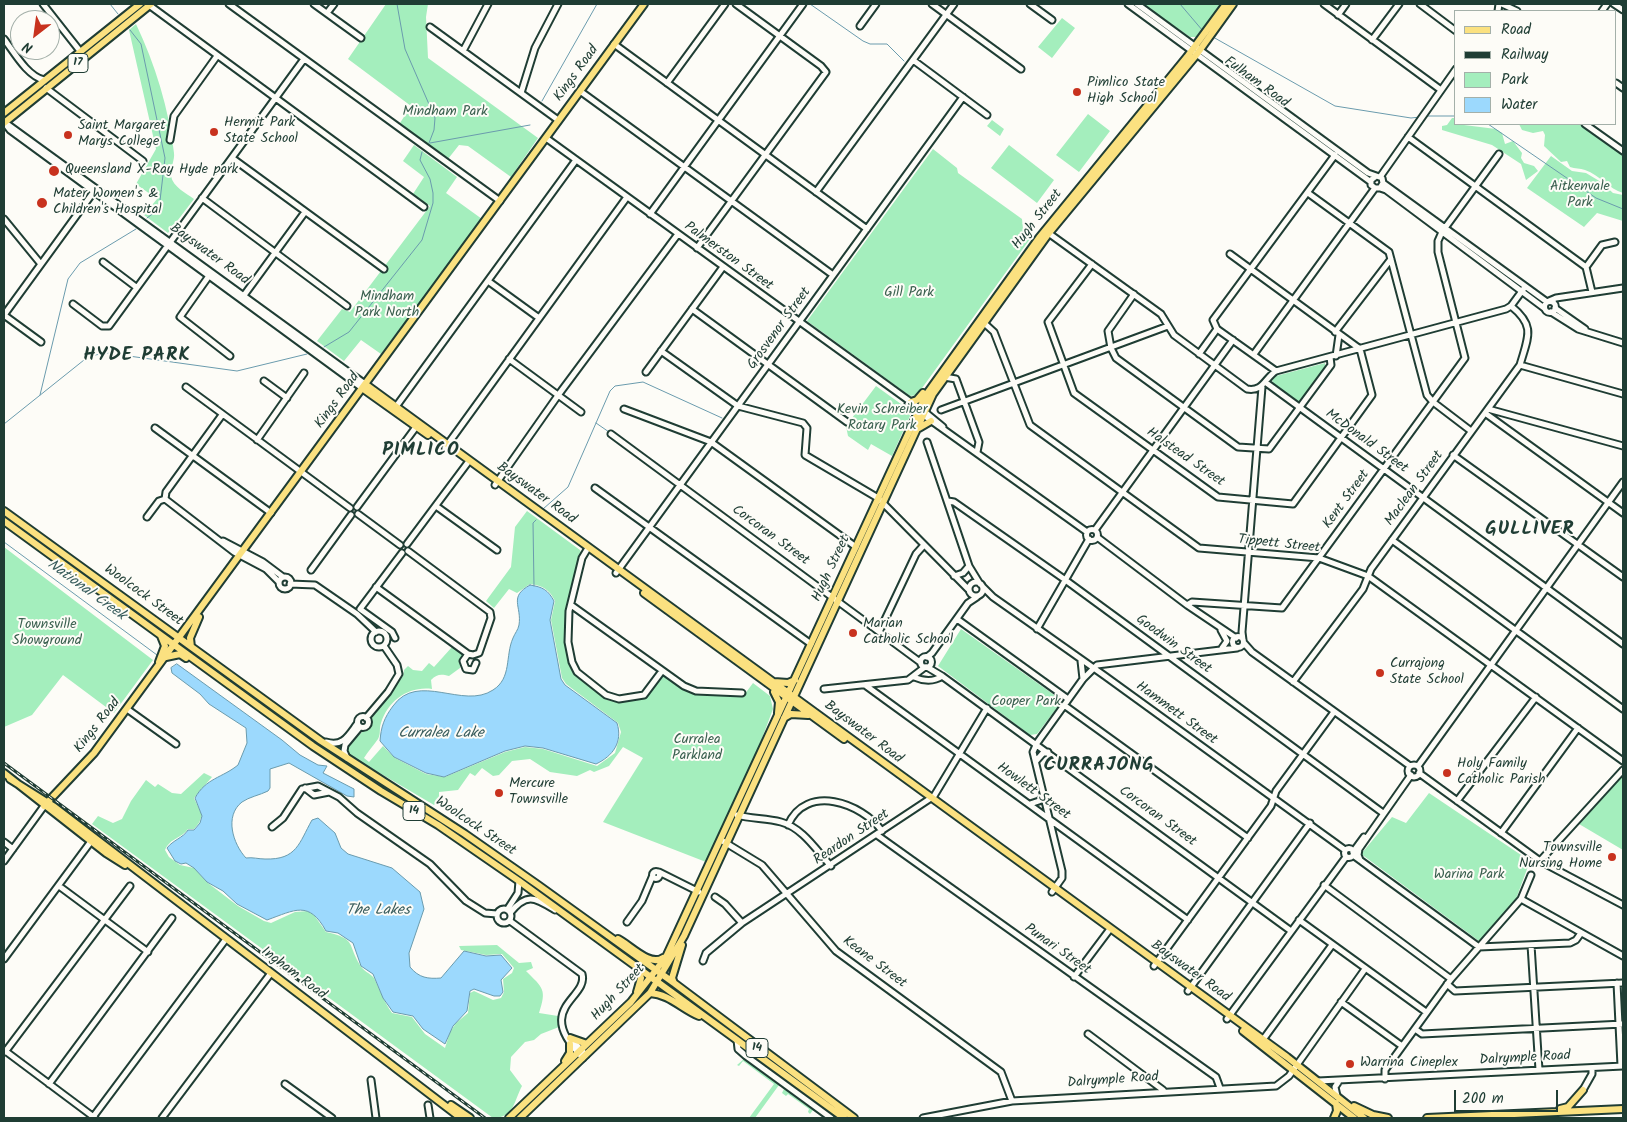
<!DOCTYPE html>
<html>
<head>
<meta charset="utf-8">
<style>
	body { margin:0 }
	#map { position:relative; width:1627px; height:1122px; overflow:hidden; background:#fdfcf7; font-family:Kalam,sans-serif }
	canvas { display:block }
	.frame { position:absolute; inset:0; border:5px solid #1f3d34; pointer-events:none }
	.legend { position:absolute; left:1454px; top:10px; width:162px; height:115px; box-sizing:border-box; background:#fdfcf7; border:1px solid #a4b0a9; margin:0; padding:6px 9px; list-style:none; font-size:15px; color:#1f3d34 }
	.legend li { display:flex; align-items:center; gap:10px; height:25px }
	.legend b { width:25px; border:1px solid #a4b0a9 }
	.north { position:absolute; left:10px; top:10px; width:50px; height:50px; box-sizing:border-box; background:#fdfcf7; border:1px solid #a4b0a9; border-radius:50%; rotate:210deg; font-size:14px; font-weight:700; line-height:20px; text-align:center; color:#1f3d34 }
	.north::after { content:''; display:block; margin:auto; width:18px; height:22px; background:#c8321e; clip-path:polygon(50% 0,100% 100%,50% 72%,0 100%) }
	.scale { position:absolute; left:1454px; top:1090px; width:104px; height:22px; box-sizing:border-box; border:2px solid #1f3d34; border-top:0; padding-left:6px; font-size:15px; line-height:18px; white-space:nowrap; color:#1f3d34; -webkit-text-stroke:4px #fdfcf7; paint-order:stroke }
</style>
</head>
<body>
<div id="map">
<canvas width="1627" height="1122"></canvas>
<div class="frame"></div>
<ul class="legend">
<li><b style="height:6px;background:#fbe180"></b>Road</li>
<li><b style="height:6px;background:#1f3d34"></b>Railway</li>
<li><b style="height:14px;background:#a4eebd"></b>Park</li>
<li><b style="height:14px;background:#9cd9fd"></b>Water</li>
</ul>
<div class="north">N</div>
<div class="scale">200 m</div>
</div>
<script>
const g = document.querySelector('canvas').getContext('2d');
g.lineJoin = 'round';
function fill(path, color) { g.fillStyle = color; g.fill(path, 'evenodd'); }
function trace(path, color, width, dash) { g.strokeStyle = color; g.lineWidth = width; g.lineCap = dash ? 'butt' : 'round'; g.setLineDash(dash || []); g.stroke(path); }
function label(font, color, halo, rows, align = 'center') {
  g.font = font + ' Kalam,sans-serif'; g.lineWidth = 4; g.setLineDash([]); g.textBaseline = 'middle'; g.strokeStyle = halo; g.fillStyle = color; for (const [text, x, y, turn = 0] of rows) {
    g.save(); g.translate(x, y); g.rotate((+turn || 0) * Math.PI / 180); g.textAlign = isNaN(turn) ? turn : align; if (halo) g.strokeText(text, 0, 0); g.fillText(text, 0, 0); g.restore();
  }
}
fill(new Path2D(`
	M386,4H428L426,17L428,58L538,138L511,177L468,146L459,145L448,159L400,123L411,106L348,59Z
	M1143,4H1221L1196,37H1190Z
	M1062,18L1075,28L1052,58L1038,47Z
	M136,24C155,64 169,109 174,153C175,160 170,168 171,176C173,187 186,193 194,199L168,233L144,215L157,199L136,184L156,149L129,30Z
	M1088,114L1110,131L1079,172L1056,155Z
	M1452,118H1456V124L1496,129L1502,133L1505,144L1513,141L1522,153L1521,158L1524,163L1534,166L1538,171L1526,180L1521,164L1492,145L1442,130V126L1447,125Z
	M992,120L1004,129L1000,136L987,126Z
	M1519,124H1583L1623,153V193C1609,189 1600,175 1585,170C1580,168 1575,169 1570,167L1567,161L1561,162L1544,146L1545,135L1543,131L1533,133L1522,130Z
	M414,145L457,177L446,193L482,219L402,330L395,335L381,354L361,340L344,361L317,341L342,309L350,312L430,206L413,194L424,177L403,161Z
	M1009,145L1054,180L1037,203L991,168Z
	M933,149L957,168L958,173L1022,219L1023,229L1030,239L917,395L910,396L807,321Z
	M1551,156L1572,171L1586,173L1601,182L1613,193L1623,195V221L1597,213L1584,227L1527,188Z
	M1325,363V366L1301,403H1296L1274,386L1272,380L1276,376Z
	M876,386L908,409L910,416L892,456L871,444L868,450L848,436L846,426Z
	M527,511L580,550L581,553C570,598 548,656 592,689C598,693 604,700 611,701C621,703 636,699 646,697L660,677L664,676L682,688L695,694L744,695L753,683L770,696L773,709L758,749L706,862L603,822L643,758L623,747L609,766L594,772L590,770L577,776L550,772L530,759L512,761L499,775L493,776L482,768L475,776L470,773L458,790L439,792V800L434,805L349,755L346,750C353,736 368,732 372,718L403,676L404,670L408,666L413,670L422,671L429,663L434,667L452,647L463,655L460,668L449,676C441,674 437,674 431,680L432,689C408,686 388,701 381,723C379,728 381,734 378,739C374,745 368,751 364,758L369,762L383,746L395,758L426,774L445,777L505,752L525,747L543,749L597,766L615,753L621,732L618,723L566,684L562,678L551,620L555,601C549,589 543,586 530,584L517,593L509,589L494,608L486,601L511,567L515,527Z
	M4,547L153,660L114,713L63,675L32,715L4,727Z
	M961,629L1060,699V704L1037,734L1030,735L938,666Z
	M204,773L212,777L194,798L202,815L199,823L194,829H188C182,838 170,838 165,850L169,857L180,865L194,868L208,883L238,906L264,921L271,923L295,912L308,911L314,915L326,932C357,939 347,944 360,965C363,971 370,973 374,978C380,990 384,1002 392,1013L412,1017L425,1034L445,1048L450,1032L456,1023L468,1013L470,993L474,991L493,1000L501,998L504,992L503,979L512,973L514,968L502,954L486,955L461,950L459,946L497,945L519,963L531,962L533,968L526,971C543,988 547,989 539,1013L558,1016L559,1027L541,1034L534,1040L525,1042L511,1057L510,1070L522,1086C514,1101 514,1118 493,1118L92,824L98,816L113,823L122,819L131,801L146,780L155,787L158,784L172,793L181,794Z
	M1623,776V850L1579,824Z
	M1429,793L1530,861L1516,899L1479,941L1361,854L1392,817L1406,823Z
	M1570,842L1572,846L1570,852L1556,849L1562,843Z
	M744,1059L779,1085L755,1118H749L774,1084L743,1061L739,1066L737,1065Z
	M784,1089L813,1110L810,1114L808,1112L809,1109L788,1094L786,1096L782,1093Z`), '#a4eebd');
const water = new Path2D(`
	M530,585C543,587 548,590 554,601L550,620L561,679L565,685L617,723C623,742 613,756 596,764L543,748L525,746L505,751L444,777L426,773L394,757L380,741C381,727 384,718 393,706C418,671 463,710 493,690C512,678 505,656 513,638C515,633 518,630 519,625C522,606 508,597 530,585Z
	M177,664L282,740L300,755L318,765L327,766L323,773L354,789V797L347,796L289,763L270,769V788L268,791C260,795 249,797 242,802C224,816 233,844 246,858C253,857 258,859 265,859C297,860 299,843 312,820L318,818L335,833L341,848L348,854L392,868L420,892L424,909L409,953L410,967C419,978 428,979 441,978L464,951L486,956L501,955L512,968L501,980L503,992L500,996H494L474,989L470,991L467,1011L453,1026L445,1044L423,1029L413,1016L393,1012L383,998L373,974L361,966L353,943L338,933L326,931C309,900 295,910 267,920L237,904L223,891L207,882L194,868L186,863L181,864L175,861L167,848C173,840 183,838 188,830H194L200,823L202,816L195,798C206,778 222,778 238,765L247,743L246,728L209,704L200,694L172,673L171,668Z`);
fill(water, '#9cd9fd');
trace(water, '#6a9bad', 1);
trace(new Path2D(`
	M110,4L118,14
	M397,4L405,49L435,118L434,130L429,143
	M810,4L863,41L870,44H887L904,61
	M1180,4L1203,31
	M130,30L141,44L165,158L159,209L147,218
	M1213,37L1335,106L1411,118L1420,117
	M542,101L597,4
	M1424,116H1456
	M1488,124L1596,198L1623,209
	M430,143L530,125
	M324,347L349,332L422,240L433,203V193L430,179L420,160L422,152
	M40,395L68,279L80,263L136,229
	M596,423L609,432
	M4,424L89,356L107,353L237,371L307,354
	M543,509L568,487L610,391L615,386L643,382L722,418
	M4,542L157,655
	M534,586L533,523L536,520`), '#6a9bad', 1);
const minor = new Path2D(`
	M43,4L80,51
	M229,4L500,201
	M314,4L361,38
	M932,4L1021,69
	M1030,4L1052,20
	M1128,4L1371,182
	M1137,4L1368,173L1382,178L1383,183L1380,188H1375L1371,185V180L1375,177
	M1324,4L1441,90
	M1420,4L1456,31
	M1502,4L1517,11
	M1614,4L1623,10
	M149,5L424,207
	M1498,11L1499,4
	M1602,11L1607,4
	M327,13L334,4
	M1338,15L1346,4
	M860,26L876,4
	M430,27L558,120
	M4,39C14,52 27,76 44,80
	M1372,40L1399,4
	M614,44L867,229
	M463,51L488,4
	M913,60L987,115
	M667,83L725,4
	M1616,83L1623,88
	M46,88L143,161
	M580,91L833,275
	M521,93L535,48L558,4
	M4,122L10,130L362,388
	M7,124L365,384
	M1585,124L1623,151
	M1408,137L1586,267L1592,292
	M546,138L926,413L943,427
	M170,140L174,116L217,56
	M232,158L384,269
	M1380,177L1456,69
	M1383,183L1547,302
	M1380,188L1386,190L1544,308
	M816,192L954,4
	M1308,193L1389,252L1427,395L1433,402L1471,431
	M202,198L347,306
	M650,214L803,4
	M4,219L40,263
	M1047,232L1161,314L1174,335L1247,389C1263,392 1265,378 1276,371L1506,309L1511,306L1525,287
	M697,248L826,72L821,66L736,4
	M103,262L136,287
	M1092,264L1048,322L1074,393L1218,497L1293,504L1372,395L1360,349L1230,254
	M1586,267L1602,245L1615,242
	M211,273L180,317L230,356
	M488,281L539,318
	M1134,294L1108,331L1111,348L1116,358L1238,447L1269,449L1331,365L1330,357
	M242,298L305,212
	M1549,301L1556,298L1623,288
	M1544.5 307a5.5 5.5 0 1 1 11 0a5.5 5.5 0 1 1-11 0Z
	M73,304L102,326H109L304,59
	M1555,308L1585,329
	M692,309L847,422
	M1551,312L1578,329L1623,343
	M4,315L95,190
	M4,315L41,342
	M983,322L994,332L1030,425L1199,548L1319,558L1368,576L1623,761
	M1217,329L1276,371
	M1335,332L1391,259
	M661,351L738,406L803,423L807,428L805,455L878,498L968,589
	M1199,354L1217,329L1213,320L1335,155
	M1254,354L1375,188
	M1336,356L1339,335
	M509,359L581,412
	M1520,365L1623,394
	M646,372L723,267
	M944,377L956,379L979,442L977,452
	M264,381L287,398
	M1265,382L1623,644
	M186,387L350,508
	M908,404L1087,532
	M395,408L576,160
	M624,409L711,442L856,547
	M1488,409L1623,446
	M941,410L1168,326
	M1485,413L1623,513
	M155,428L271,513
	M611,434L920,662
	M257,440L304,373
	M927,442L969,566L980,584
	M445,448L627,197
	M1453,455L1623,577
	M495,485L559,394L678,234
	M595,488L811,644
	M165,499L234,552L266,569L279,582
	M165,499L166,492L222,415
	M948,501L954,502L1064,579L1383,813
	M436,506L497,550
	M357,507L416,427
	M358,514L400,545
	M147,517L159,501L165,499
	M1086.5 535a5.5 5.5 0 1 1 11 0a5.5 5.5 0 1 1-11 0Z
	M1095,530L1233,340
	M1097,537L1187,605L1236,638
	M1392,540L1623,709
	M223,541L263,562L283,577
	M407,544L469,461
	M588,548L582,558L569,611L568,642L572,662L577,672L606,695L619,699L644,695L662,671
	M311,570L351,515
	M616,573L963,97
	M954,576L963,573L969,566
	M279 583a6 6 0 1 1 12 0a6 6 0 1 1-12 0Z
	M969 589a7 7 0 1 1 14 0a7 7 0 1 1-14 0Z
	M290,584L315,585L357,614L376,632
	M982,586L993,597L1105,676L1345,850
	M376,587L468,654L473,655L479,653L491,618L490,612L408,551
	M571,605L684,686L696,691L742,693
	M1187,605L1192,602L1282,608L1465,358L1438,252V241L1442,232L1499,154
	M957,619L1068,699
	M1037,629L1089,539
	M880,630L916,554L924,545
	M1221,630L1227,641L1222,648
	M371 639a8 8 0 1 1 16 0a8 8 0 1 1-16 0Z
	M1232.5 642a5.5 5.5 0 1 1 11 0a5.5 5.5 0 1 1-11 0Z
	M395,638L392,632L360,609L402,553
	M1243,640L1242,632L1262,387
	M1244,643L1252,652L1410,766
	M468,654L463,661L466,669L473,670L476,663
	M920.5 662a5.5 5.5 0 1 1 11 0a5.5 5.5 0 1 1-11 0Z
	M927,657L932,653L968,603L977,597
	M1081,661L1083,679
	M927,667L942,676L1291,931
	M914,677C923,681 934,682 942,676
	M1293,682L1363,589L1371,569L1520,365C1528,337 1536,326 1511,306
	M865,685L1188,920
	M824,689L908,680L925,667
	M1064,705L1248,838
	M127,709L176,744
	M357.5 722a5.5 5.5 0 1 1 11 0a5.5 5.5 0 1 1-11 0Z
	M366,718L388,692L399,674L397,665L384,646
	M326,742C343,747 348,736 357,724
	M347,758L344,751L345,745L360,727
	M1036,761L1043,753L1048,752
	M1408 771a6 6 0 1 1 12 0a6 6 0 1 1-12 0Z
	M1418,766L1623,482
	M1419,773L1540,861L1623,905
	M305,788L314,795L329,792
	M1457,801L1536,697
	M1030,804L1039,801L1044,796
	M737,815C751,819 766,818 781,822C803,828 816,850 831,866
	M788,825C806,783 862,803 882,831
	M272,827L283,818L302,789L318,786L339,797L357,813L430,864L466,901L485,913L497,914
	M1501,833L1578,728
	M877,835L1216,1077L1220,1088
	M721,840L762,865L836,951L1001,1072L1012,1101
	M4,842L13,849
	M1344.5 853a4.5 4.5 0 1 1 9 0a4.5 4.5 0 1 1-9 0Z
	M1353,852L1364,837
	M1353,855L1479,947L1570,943L1576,940L1581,933
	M1360,860L1358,855L1359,849L1411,775
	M4,861L44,806
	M1540,861L1623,770
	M652.5 875a3.5 3.5 0 1 1 7 0a3.5 3.5 0 1 1-7 0Z
	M659,872L699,892
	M1324,885L1451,979
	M59,886L148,952
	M1052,892L1062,878V871L1033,752L1037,743L1083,679L1097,665L1237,648
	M715,897L725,904L742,923
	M1521,899L1623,956
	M497 916a7 7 0 1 1 14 0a7 7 0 1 1-14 0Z
	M507,910L518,893L519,881
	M510,913C527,892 535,898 555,910
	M1299,920L1426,1012
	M510,921L582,974C589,999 532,1007 583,1058
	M627,922L642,901L653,875
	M1531,945L1539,1070
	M4,959L92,840
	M703,961L706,953L742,923L934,796L987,708
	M1154,966L1271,806L1276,791L1334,712
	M1074,977L1110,929
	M1617,983L1621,1066
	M1447,984L1455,991L1623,983
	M1188,991L1310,823
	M1341,1002L1402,1046
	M1227,1019L1346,857
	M1415,1029L1422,1034L1623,1024
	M1088,1034L1163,1090
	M570,1038L586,1055
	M737,1040L738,1049L746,1056L831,1118
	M1262,1041L1332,945
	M4,1050L95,1118
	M5,1052L130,886
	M1385,1079V1070L1451,979L1521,899L1531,875
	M371,1080L376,1118
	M1318,1081L1623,1066
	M49,1084L172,918
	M285,1084L332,1118
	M1583,1090L1592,1074V1068
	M1337,1096L1335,1087L1339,1081
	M428,1105L430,1118
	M93,1117L226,939
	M162,1118L271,973
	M923,1118L1012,1101L1276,1086L1289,1076L1365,969`);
const major = new Path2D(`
	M4,113L140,4
	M4,123L151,4
	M365,384L1287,1057L1364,1118
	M362,388L428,435
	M911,402L917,400L923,393
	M919,428L931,421
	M4,511L321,741L465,834L538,885L674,983L854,1118
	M4,521L313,746L381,791L438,825L519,881L844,1118
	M644,593L844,739
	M191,647L190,638L199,617
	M166,657L180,654L186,658
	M159,662L165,646L161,636
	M774,682L788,683L795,680
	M774,692L779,702L778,713
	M784,718L791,714L808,715
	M4,773L106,853L125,865
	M10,779L53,806L461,1118
	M44,806L94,753L644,4
	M618,939C630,945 650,967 663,958
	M674,983L672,978L682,945
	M637,992L641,978L637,969
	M650,993C669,994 682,1009 699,1016
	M1243,1031L1354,1118
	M570,1038L587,1044
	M565,1061L570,1053V1044
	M451,1105L470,1118
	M1354,1106L1373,1115L1388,1118
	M1560,1109L1568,1107L1583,1090
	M509,1118L631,1002L666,957L926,395L1039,238L1187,57L1226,4
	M520,1118L650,993L684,936L933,394L1049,233L1197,54L1233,4
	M1334,1118L1337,1111L1336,1103
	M1427,1118L1623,1109`);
trace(minor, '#1f3d34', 9);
trace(major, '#1f3d34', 10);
trace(minor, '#fdfcf7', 5);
trace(major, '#fbe180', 6);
const rail = new Path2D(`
	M4,763L485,1118`);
trace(rail, '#1f3d34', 3);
trace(rail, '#fdfcf7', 1, [4]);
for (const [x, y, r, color] of [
	[1077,92,5,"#c8321e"],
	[214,132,5,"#c8321e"],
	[68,135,5,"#c8321e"],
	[54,171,6,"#c8321e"],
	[42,203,6,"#c8321e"],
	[853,633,5,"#c8321e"],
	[1380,673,5,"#c8321e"],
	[1447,773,5,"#c8321e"],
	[499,793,5,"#c8321e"],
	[1612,857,5,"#c8321e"],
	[1350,1064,5,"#c8321e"]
]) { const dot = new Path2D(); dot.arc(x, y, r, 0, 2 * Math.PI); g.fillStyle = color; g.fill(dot); trace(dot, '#fdfcf7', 2); }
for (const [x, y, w] of [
	[78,63,20],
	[414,811,22],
	[757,1048,22]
]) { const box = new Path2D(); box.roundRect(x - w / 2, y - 9.5, w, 19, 4); g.fillStyle = '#fdfcf7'; g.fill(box); trace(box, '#1f3d34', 1); }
label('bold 12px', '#1f3d34', null, [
	["17",78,63],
	["14",414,811],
	["14",757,1048]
]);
label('14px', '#1f3d34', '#fdfcf7', [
	["Kings Road",577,74,-54],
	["Fulham Road",1256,83,36],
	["Hugh Street",1038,220,-52],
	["Bayswater Road",209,255,36],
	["Palmerston Street",728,257,36],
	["Grosvenor Street",780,329,-54],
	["Kings Road",338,401,-54],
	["McDonald Street",1366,442,36],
	["Halstead Street",1185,458,35],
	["Maclean Street",1415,489,-54],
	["Bayswater Road",536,494,36],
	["Kent Street",1347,500,-54],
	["Corcoran Street",770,536,36],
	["Tippett Street",1279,545,6],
	["Hugh Street",832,569,-65],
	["Woolcock Street",143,596,36],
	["Goodwin Street",1173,645,36],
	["Hammett Street",1176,714,36],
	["Kings Road",98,726,-52],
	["Bayswater Road",863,733,37],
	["Howlett Street",1033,792,36],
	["Corcoran Street",1157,817,36],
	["Woolcock Street",475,827,34],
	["Reardon Street",852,838,-34],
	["Punari Street",1057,950,35],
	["Keane Street",874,963,37],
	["Bayswater Road",1190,972,36],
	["Ingham Road",293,974,37],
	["Hugh Street",619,993,-47],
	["Dalrymple Road",1525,1059,-3],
	["Dalrymple Road",1113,1081,-4]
]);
label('14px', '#1f3d34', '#fdfcf7', [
	["Pimlico State",1087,84],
	["High School",1087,100],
	["Hermit Park",224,124],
	["State School",224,140],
	["Saint Margaret",78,127],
	["Marys College",78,143],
	["Queensland X-Ray Hyde park",65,171],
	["Mater Women's &",53,195],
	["Children's Hospital",53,211],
	["Marian",863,625],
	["Catholic School",863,641],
	["Currajong",1390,665],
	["State School",1390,681],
	["Holy Family",1457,765],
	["Catholic Parish",1457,781],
	["Mercure",509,785],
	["Townsville",509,801],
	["Townsville",1602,849,"right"],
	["Nursing Home",1602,865,"right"],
	["Warrina Cineplex",1360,1064]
], 'left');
label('14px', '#3a604f', '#fdfcf7', [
	["Mindham Park",445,113],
	["Aitkenvale",1580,188],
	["Park",1580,204],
	["Gill Park",909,294],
	["Mindham",387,298],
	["Park North",387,314],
	["Kevin Schreiber",882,411],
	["Rotary Park",882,427],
	["Townsville",47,626],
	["Showground",47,642],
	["Cooper Park",1026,703],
	["Curralea",697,741],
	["Parkland",697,757],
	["Warina Park",1469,876]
]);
label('italic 15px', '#385c5c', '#fdfcf7', [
	["National Creek",86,591,36],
	["Curralea Lake",441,734],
	["The Lakes",378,911]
]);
g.letterSpacing = '1px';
label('bold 19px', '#1f3d34', '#fdfcf7', [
	["HYDE PARK",137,357],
	["PIMLICO",421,452],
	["GULLIVER",1530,531],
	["CURRAJONG",1099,767]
]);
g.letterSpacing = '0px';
</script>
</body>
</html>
